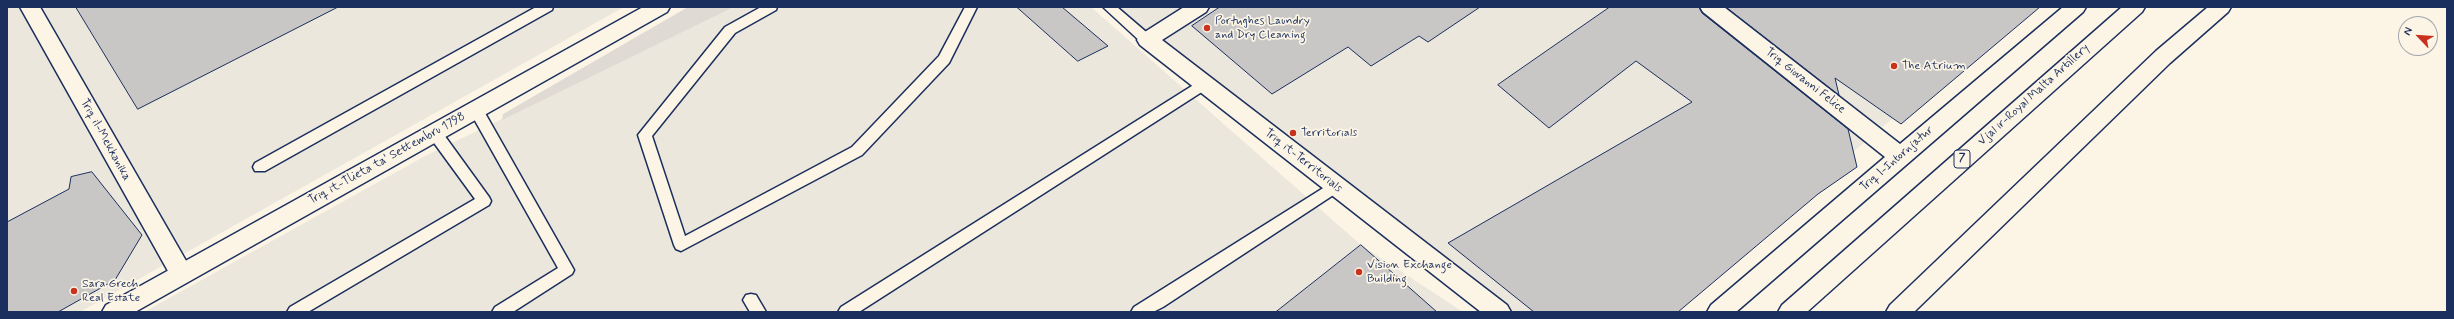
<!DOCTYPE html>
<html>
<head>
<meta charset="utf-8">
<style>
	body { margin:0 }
	#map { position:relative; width:2454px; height:319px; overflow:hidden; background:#fcf5e5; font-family:Mynerve,sans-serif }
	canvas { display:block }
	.frame { position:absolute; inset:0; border:8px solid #1b2f5e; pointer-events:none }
	.north { position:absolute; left:2398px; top:16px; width:40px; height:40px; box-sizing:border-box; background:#fcf5e5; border:1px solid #a2a6af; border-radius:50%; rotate:295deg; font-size:11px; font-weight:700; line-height:16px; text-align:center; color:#1b2f5e }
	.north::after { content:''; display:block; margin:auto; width:14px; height:18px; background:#c8321e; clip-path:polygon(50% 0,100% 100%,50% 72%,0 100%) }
</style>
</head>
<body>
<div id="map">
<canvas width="2454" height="319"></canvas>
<div class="frame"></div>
<div class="north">N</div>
</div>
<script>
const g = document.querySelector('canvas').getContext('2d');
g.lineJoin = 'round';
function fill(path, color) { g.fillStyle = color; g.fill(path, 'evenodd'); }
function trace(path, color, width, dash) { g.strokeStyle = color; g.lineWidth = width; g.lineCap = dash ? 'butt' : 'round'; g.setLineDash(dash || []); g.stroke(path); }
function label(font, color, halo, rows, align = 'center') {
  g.font = font + ' Mynerve,sans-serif'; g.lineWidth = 3.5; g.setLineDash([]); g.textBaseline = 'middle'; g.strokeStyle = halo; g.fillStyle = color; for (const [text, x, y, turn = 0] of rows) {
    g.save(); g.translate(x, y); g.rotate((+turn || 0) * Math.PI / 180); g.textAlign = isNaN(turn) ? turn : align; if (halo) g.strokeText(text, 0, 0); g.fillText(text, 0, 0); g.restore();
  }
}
fill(new Path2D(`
	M7,7H624L80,312H7Z
	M734,7H1091L1361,245L1463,312H144L427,155Z
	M1110,7H2025L1663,312H1486Z`), '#ece7dc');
fill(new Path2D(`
	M688,7H734L502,120L503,114Z`), '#dfdbd4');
const building = new Path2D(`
	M76,7H338L138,109Z
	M1017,7H1062L1108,46L1078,61Z
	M1220,7H1480L1428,42L1419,36L1371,66L1348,47L1272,94L1192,26Z
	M1610,7H1699L1702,13L1848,129L1857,167L1818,194L1678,312H1534L1448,243L1692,102L1636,61L1549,128L1498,85Z
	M1726,7H2040L1901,124L1835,78L1839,95Z
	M92,172L142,235L115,280L58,312H7V222L69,189L71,177Z
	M1361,245L1437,312H1276Z`);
fill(building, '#c8c7c6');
trace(building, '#1b2f5e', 1);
const service = new Path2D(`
	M536,7H553L552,10L265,171H255L253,167L255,163Z
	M761,7H777L776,10L735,33L652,136L685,236L852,147L939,56L965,7H977L949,63L862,155L681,251L676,249L674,245L638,135L725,27Z
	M1103,7H1117L1152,37L1154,40L1152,43H1142Z
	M1203,79L1208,80L1210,84L1208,88L859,312H838L841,307Z
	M476,105L481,106L574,270L572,274L513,312H492L495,307L558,268L469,110L471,106Z
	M434,127L439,128L489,197L491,201L489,205L308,312H287L290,307L475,199L429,136L427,132L429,128Z
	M1336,180L1341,182L1343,186L1341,190L1163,307L1153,312H1131L1134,307Z
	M751,294L756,295L766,312H750L743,300L746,295Z`);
const minor = new Path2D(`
	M20,7H40L189,266L193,273L189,280L181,283L173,280Z
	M1184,7H1209L1206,12L1162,40L1507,305L1511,312H1481L1140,45L1137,40L1140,35Z
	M1700,7H1724L1900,144L2063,7H2086L2083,12L1736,312H1707L1711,305L1885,157L1703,12Z`);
const tertiary = new Path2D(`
	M643,7H670L667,12L135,312H102L106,305Z`);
const trunk = new Path2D(`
	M2122,7H2145L2142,12L1807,312H1778L1782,305Z
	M2208,7H2231L2228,12L2170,63L1914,312H1886L1890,305L2156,51Z`);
trace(service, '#1b2f5e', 3);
trace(minor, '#1b2f5e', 3);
trace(tertiary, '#1b2f5e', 3);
trace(trunk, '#1b2f5e', 3);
fill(service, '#fcf5e5');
fill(minor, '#fcf5e5');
fill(tertiary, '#fcf5e5');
fill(trunk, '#fcf5e5');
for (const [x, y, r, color] of [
	[1207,28,4,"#c8321e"],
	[1894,66,4,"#c8321e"],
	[1293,133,4,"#c8321e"],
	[1359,272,4,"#c8321e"],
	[74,291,4,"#c8321e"]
]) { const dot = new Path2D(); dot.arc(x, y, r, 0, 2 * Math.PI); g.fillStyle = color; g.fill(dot); trace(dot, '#fcf5e5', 1.5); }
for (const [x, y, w] of [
	[1962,159,16]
]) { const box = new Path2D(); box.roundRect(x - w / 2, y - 9, w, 18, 3); g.fillStyle = '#fcf5e5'; g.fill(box); trace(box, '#1b2f5e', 1); }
label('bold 11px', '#1b2f5e', null, [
	["7",1962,159]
]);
label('12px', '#1b2f5e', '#fcf5e5', [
	["Portughes Laundry",1215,21],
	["and Dry Cleaning",1215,35],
	["The Atrium",1902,66],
	["Territorials",1301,133],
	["Vision Exchange",1367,265],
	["Building",1367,279],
	["Sara Grech",82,284],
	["Real Estate",82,298]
], 'left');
label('12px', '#1b2f5e', '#fcf5e5', [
	["Triq Giovanni Felice",1805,81,38],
	["Vjal ir-Royal Malta Artillery",2034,95,-42],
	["Triq il-Mekkanika",105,140,61],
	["Triq it-Tlieta ta' Settembru 1798",387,159,-29],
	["Triq l-Intornjatur",1897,159,-41],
	["Triq it-Territorials",1303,161,38]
]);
</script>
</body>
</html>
